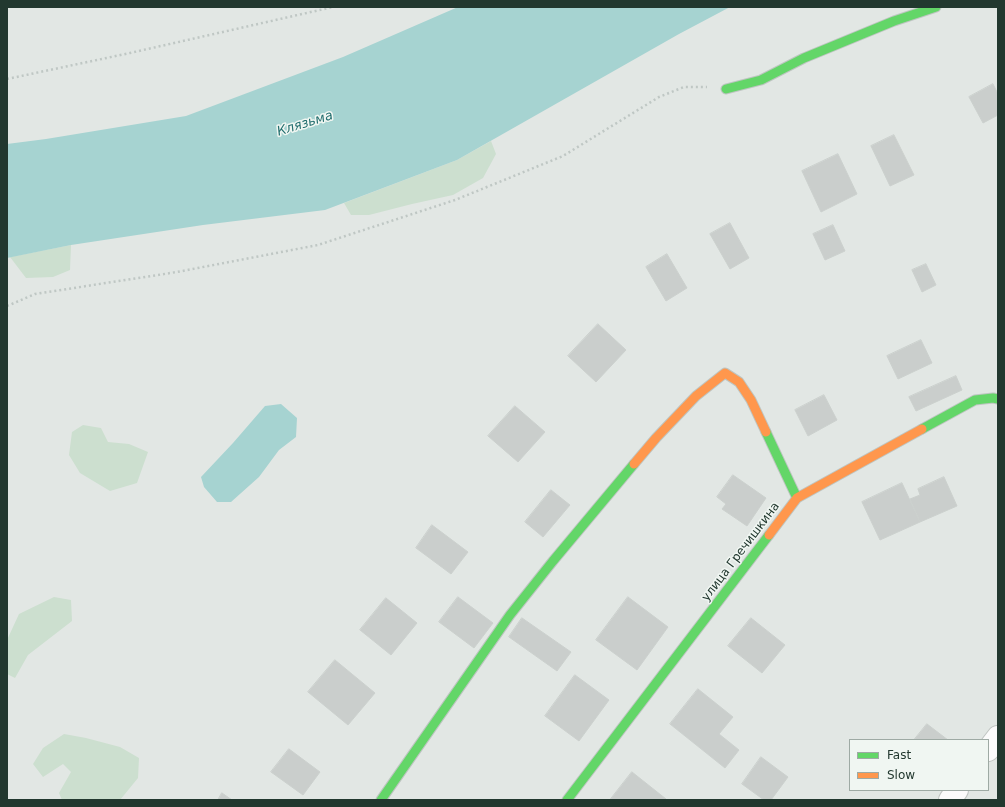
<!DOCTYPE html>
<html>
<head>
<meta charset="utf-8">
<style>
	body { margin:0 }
	#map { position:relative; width:1005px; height:807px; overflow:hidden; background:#e2e7e4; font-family:"DejaVu Sans",sans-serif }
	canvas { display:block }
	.frame { position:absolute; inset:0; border:8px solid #22382f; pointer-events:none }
	.legend { position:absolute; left:849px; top:739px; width:140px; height:52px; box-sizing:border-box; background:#f0f6f2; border:1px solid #9eaaa4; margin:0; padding:5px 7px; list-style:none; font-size:12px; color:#22382f }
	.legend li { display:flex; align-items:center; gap:8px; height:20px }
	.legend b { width:20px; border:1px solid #9eaaa4 }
</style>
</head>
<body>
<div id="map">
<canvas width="1005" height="807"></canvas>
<div class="frame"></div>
<ul class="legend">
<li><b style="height:5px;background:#63d668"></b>Fast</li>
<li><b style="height:5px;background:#ff974d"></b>Slow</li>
</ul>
</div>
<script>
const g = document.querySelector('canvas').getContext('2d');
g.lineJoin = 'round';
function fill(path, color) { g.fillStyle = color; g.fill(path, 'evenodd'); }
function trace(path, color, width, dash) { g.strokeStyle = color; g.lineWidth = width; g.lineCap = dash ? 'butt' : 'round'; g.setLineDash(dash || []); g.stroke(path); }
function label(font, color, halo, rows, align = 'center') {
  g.font = font + ' "DejaVu Sans",sans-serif'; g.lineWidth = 3; g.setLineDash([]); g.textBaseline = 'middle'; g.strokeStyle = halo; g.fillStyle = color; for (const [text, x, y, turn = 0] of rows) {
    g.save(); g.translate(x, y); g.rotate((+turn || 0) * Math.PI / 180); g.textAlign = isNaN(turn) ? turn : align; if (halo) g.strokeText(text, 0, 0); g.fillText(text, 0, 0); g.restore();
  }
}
fill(new Path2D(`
	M491,141L496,154L483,178L453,195L412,204L369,215H351L344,203L457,160Z
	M71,245L70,270L53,277L26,278L10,257Z
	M83,425L101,428L108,442L129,444L148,452L137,483L110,491L80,473L69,455L72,432Z
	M54,597L71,600L72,621L28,655L15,678L7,674V640L19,614Z
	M64,734L86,738L120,747L139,758L138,778L120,800H62L59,793L71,772L63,764L43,777L33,764L43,748Z`), '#ccdfcf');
fill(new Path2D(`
	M458,7H730L679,34L457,160L325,210L203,225L71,245L7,258V144L46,139L186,116L343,57Z
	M281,404L297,418L296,437L279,450L259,477L231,502H217L204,487L201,477L233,443L265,406Z`), '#a6d3d1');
const building = new Path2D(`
	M993,84L998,94V115L983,123L969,97Z
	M894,135L914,175L890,186L871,146Z
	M838,154L857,194L821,212L802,171Z
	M730,223L749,258L730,269L710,234Z
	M833,225L845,251L825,260L813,234Z
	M667,254L687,288L666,301L646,267Z
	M926,264L936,285L922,292L912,270Z
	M598,324L626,350L596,382L568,356Z
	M921,340L932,363L898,379L887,356Z
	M956,376L962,390L916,411L909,397Z
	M824,395L837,420L808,436L795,410Z
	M515,406L545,432L518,462L488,436Z
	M733,475L766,498L747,526L722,509L726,504L717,497Z
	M944,477L957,506L920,522L910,499L920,495L918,489Z
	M902,483L920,522L880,540L862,502Z
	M551,490L570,505L543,537L525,522Z
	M432,525L468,552L451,574L416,548Z
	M458,597L493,623L474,648L439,622Z
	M628,597L668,627L637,670L596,640Z
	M386,598L417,623L391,655L360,630Z
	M522,618L571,652L557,671L509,637Z
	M751,618L785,645L762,673L728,646Z
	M335,660L375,693L348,725L308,692Z
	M575,675L609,700L579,741L545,716Z
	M698,689L733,717L719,734L739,750L725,768L670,724Z
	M927,724L948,740H914Z
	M289,749L320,772L303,795L271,772Z
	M761,757L788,777L771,800H764L742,784Z
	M632,772L666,799L665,800H610Z
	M222,793L232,800H218Z`);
fill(building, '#cacecc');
trace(building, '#cbd0cd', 1);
const street = new Path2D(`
	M988,750L998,737
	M950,800L957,790`);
const fast = new Path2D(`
	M726,89L761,80L804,58L894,21L936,7
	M922,429L975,400L993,398L998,399
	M766,432L797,498
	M381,800L510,615L553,561L634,464
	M567,800L769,535`);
const slow = new Path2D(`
	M634,464L656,438L696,396L725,373L739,382L751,400L766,432
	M769,535L797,498L922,429`);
trace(street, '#bfc4c1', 24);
trace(fast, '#bec5c1', 11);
trace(slow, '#bec5c1', 11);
trace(new Path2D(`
	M7,79L130,53L333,7
	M7,306L35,294L177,272L318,245L455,200L563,156L659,97L684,87H707`), '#bfc7c4', 2.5, [2, 3]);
trace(street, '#fbfbfb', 22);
trace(fast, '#63d668', 9);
trace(slow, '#ff974d', 9);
label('12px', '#22382f', '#f0f6f2', [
	["улица Гречишкина",741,552,-53]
]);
label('italic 13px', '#226e6e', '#f0f6f2', [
	["Клязьма",305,124,-17]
]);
</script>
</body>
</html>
